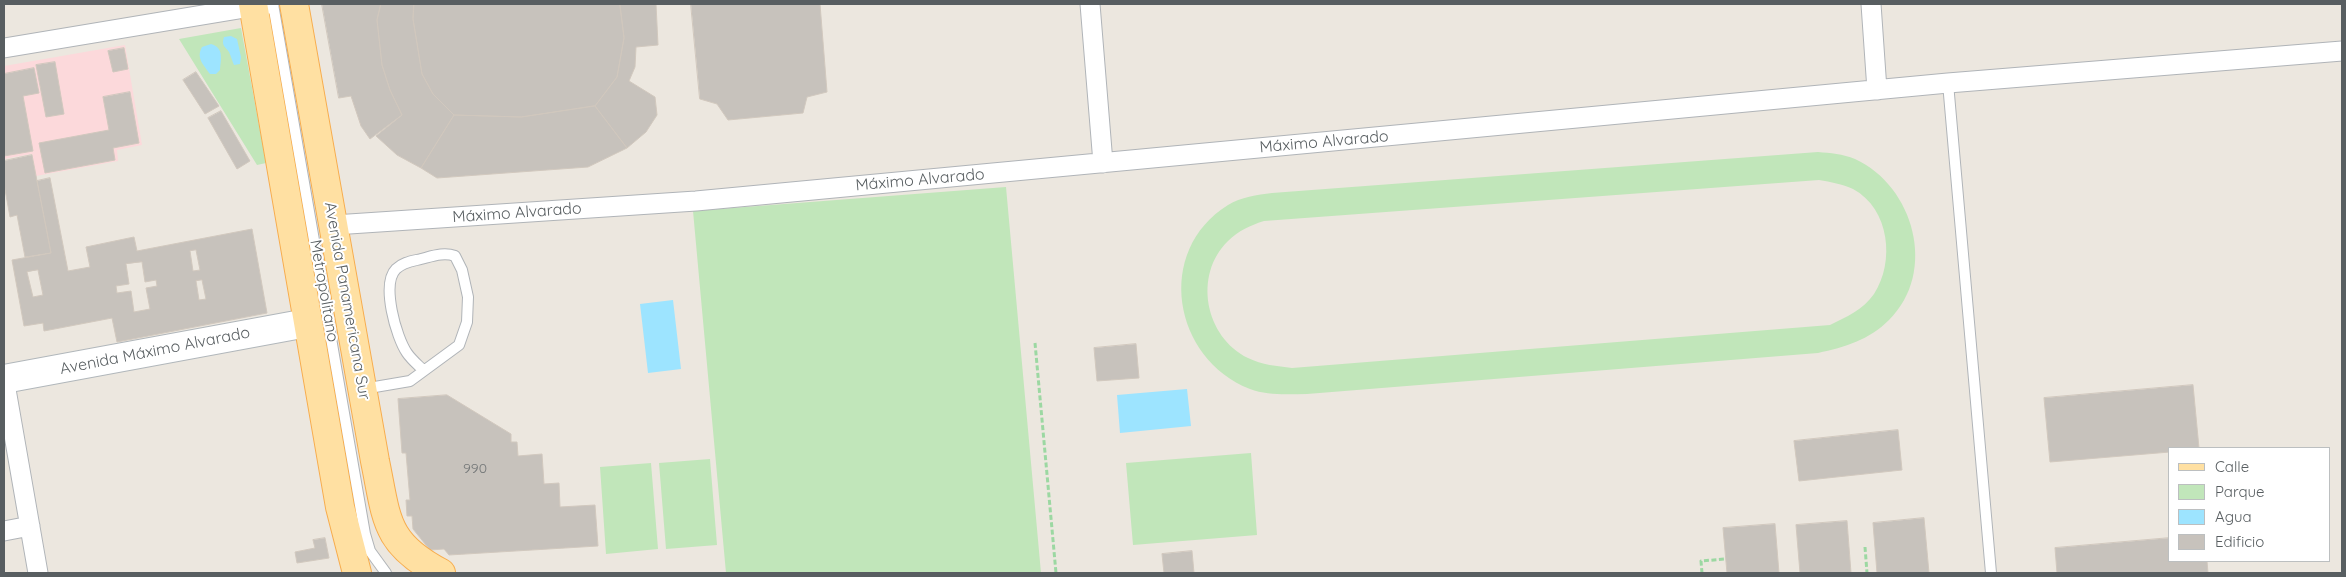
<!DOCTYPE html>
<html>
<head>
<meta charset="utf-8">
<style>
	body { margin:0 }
	#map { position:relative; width:2346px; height:577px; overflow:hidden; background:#ece7df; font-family:Quicksand,sans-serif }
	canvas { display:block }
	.frame { position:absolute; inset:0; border:5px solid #585e61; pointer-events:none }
	.legend { position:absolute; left:2168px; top:447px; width:162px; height:115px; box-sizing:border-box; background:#fff; border:1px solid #bcbfc0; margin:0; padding:6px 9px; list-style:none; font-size:15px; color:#585e61 }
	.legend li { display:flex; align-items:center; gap:10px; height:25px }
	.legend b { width:25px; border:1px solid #bcbfc0 }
</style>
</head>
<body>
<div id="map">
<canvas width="2346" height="577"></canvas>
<div class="frame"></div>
<ul class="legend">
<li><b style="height:6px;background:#ffe0a2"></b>Calle</li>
<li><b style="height:14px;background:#c1e6ba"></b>Parque</li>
<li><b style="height:14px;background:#9de4ff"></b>Agua</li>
<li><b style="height:14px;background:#c7c2bc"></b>Edificio</li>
</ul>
</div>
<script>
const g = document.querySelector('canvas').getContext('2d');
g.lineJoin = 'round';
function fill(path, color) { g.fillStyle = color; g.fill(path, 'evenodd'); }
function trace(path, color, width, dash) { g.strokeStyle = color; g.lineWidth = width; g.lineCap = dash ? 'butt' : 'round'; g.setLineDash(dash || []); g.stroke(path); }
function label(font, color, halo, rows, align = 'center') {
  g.font = font + ' Quicksand,sans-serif'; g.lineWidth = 4; g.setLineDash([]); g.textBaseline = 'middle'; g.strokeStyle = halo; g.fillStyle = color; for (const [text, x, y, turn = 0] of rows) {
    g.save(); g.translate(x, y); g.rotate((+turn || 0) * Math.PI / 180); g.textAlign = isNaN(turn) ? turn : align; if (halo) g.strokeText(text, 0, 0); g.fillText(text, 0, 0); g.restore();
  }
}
fill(new Path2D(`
	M125,45L142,145L117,150L118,161L36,176L32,154L4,159V66Z`), '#fcd9db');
fill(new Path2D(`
	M241,28L266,163L257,165L179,39Z
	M1818,152C1830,153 1843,154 1855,159C1914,186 1938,272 1889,320C1869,340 1845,347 1818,353L1307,394C1289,394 1268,396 1250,389C1173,359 1154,251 1228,205C1241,197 1257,195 1272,193ZM1819,180C1831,182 1842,184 1853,189C1890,209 1895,262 1874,294C1863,310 1846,317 1830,325L1292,368C1277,366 1262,365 1248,358C1205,337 1193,275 1228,241C1238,231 1251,225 1264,221Z
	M1006,187L1041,573H726L693,211Z
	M1251,453L1257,535L1133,545L1126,463Z
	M710,459L717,545L666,549L659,463Z
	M651,463L658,549L606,554L600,467Z`), '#c1e6ba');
fill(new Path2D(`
	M231,36L237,39L241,57L240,64L234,65C232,61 231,56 229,52C225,46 221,46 224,37Z
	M211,44C224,48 221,58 220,70L216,74H210C203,64 196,58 202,47Z
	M673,300L681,369L648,373L640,304Z
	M1187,389L1191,426L1120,433L1117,395Z`), '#9de4ff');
const building = new Path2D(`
	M322,4H381L377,20L382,65L390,90L402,115L370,139L361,126L351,96L339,98Z
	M381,4H414L413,19L422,74L433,94L454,115L421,168L397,155L376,136L402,115L390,90L382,65L377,20Z
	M414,4H620L624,38L617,77L595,106L521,117L454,115L433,94L422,74L413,19Z
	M620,4H656L658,45L636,47L635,67L629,81L655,97L657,115L646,132L627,148L595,106L617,77L624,38Z
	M691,4H820L827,92L807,97L803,113L728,120L717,104L700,99Z
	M124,48L128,69L113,72L108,51Z
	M55,62L64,114L46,117L36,65Z
	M34,68L39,93L23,96L33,151L4,156V74Z
	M196,72L219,106L205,114L183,80Z
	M130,92L139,143L113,148L115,160L45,173L39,143L109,130L103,97Z
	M595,106L627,148L588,167L437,178L421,168L454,115L521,117Z
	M221,111L250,161L237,169L208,118Z
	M32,155L51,253L25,257L17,215L10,217L4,184V161Z
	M50,178L68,271L90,267L86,247L134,237L137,251L252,229L267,313L117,342L112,318L44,331L43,323L24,326L12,260L51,253L37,181ZM196,250L200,270L193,271L190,251ZM142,262L145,282L156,280L157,286L146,288L150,309L134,312L131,291L117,293L116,286L129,284L126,264ZM38,270L43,295L33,297L27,272ZM202,280L206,299L199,300L196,281Z
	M1136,344L1139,378L1097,381L1094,348Z
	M2193,385L2199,448H2170V452L2050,462L2044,398Z
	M447,395L511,434V442H517L518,456L542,454L544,484L559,483L560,507L595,505L598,546L449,555L444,549L430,550L413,529L412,516H407L406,500H410L406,453H402L398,399Z
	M1898,430L1902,470L1799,481L1794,441Z
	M1924,518L1929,573H1877L1873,523Z
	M1847,521L1851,573H1800L1796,525Z
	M1775,524L1779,573H1727L1723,528Z
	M325,538L329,558L297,563L295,552L315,548L313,540Z
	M2170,538V561H2207L2208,573H2057L2055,548Z
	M1192,551L1194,573H1164L1162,554Z`);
fill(building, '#c7c2bc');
trace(building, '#d1c8be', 1);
const lane = new Path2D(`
	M273,4L365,534L370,551L386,573
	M1948,83L1991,573
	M363,389L410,381L459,345L467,322L468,297L462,270L455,256C444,252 433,256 421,259C413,261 403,262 396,269C381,284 396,337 407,353C411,359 418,365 423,370`);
const street = new Path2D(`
	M1090,4L1103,163
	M1871,4L1877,90
	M4,48L269,4
	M334,225L696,201L1948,83L2342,51
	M4,378L38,573
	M4,531L30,526`);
const secondary = new Path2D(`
	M4,379L307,323`);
const primary = new Path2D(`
	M253,4L340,507L357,573
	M294,4L375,461C387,519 384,543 441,573`);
trace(lane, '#b0b4b8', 12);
trace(street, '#b0b4b8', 21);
trace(secondary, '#b1b7bb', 30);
trace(primary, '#f7ac4d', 30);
trace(new Path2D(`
	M1035,343L1056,573
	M1865,547L1867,573
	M1702,573L1701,561L1725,559`), '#9cd8a2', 3, [5, 2.5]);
trace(lane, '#fff', 10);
trace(street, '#fff', 19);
trace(secondary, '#fff', 28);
trace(primary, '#ffe0a2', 28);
label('14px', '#747778', null, [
	["990",475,469]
]);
label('16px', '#585e61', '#fff', [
	["Máximo Alvarado",1324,142,-5],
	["Máximo Alvarado",920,180,-5],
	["Máximo Alvarado",517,213,-4],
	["Metropolitano",324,291,80],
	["Avenida Panamericana Sur",347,301,80],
	["Avenida Máximo Alvarado",155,351,-11]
]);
</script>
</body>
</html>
